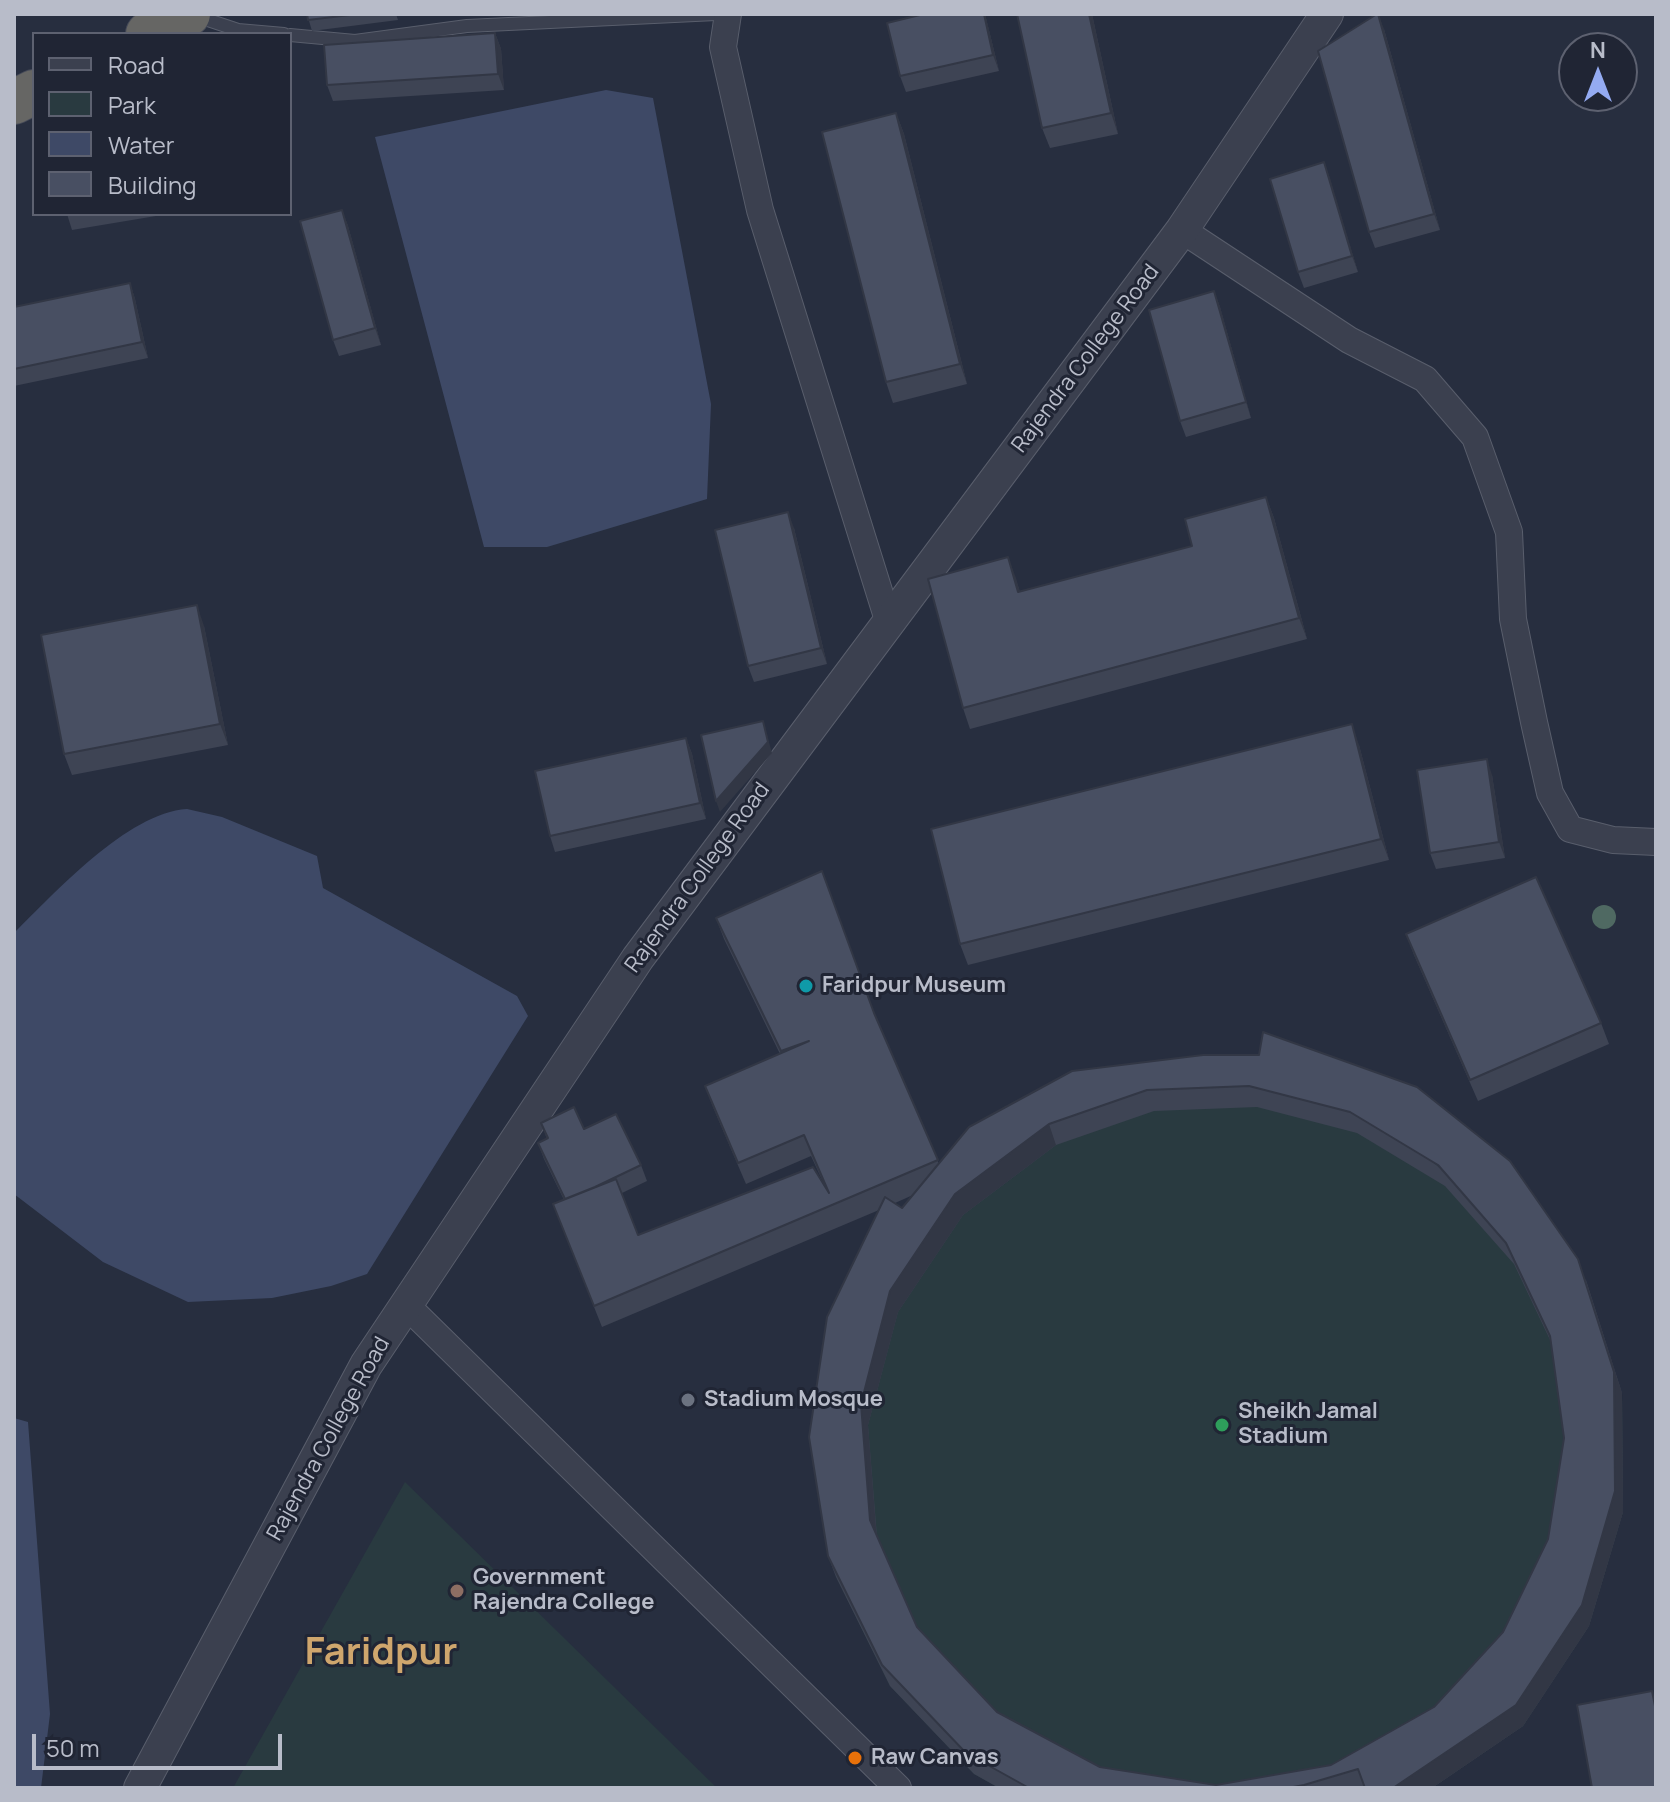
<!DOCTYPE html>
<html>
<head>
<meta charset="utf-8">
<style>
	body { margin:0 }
	#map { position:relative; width:1670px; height:1802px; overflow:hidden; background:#272e3f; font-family:Manrope,sans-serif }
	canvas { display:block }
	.frame { position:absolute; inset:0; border:16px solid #b8bcc9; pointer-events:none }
	.legend { position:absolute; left:32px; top:32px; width:260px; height:184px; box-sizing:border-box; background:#202534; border:2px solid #5d6170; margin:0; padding:10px 14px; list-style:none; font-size:24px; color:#b8bcc9 }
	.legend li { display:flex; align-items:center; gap:16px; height:40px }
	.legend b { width:40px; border:2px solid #5d6170 }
	.north { position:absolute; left:1558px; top:32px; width:80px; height:80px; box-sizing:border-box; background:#202534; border:2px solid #5d6170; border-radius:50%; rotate:0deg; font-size:22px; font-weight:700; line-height:32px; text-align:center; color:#b8bcc9 }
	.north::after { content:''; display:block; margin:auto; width:28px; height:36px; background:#94abf2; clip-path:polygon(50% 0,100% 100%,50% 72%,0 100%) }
	.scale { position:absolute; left:32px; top:1734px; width:250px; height:36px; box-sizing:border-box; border:4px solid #b8bcc9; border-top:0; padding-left:10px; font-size:24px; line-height:28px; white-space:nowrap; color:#b8bcc9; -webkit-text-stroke:6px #202534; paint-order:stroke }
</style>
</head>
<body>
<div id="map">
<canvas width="1670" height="1802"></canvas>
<div class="frame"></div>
<ul class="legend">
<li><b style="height:10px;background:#3b404f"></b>Road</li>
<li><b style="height:22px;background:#293a40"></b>Park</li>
<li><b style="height:22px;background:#3e4966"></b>Water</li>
<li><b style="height:22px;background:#484f62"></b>Building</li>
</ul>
<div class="north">N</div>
<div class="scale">50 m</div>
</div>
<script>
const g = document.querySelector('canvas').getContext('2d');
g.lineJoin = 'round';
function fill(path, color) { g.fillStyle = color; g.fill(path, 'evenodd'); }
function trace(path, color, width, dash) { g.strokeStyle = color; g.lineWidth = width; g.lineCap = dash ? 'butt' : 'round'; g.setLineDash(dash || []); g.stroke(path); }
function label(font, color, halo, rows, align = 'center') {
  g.font = font + ' Manrope,sans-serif'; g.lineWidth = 6; g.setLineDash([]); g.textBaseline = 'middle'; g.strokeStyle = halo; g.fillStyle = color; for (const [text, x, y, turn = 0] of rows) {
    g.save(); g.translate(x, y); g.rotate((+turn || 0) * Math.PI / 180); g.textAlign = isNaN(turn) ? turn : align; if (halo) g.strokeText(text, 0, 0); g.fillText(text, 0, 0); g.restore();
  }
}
fill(new Path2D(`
	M1080,1092L1424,1108L1622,1393L1623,1512L1589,1626L1523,1726L1432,1788H999L974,1774L890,1686L836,1577L817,1458L835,1338Z
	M405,1482L717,1788H233Z`), '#293a40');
fill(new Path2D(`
	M606,90L653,98L711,404L707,499L547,547H484L375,137Z
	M187,809L222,817L317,856L323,888L517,996L528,1016L367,1274L331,1286L272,1298L188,1302L103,1262L14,1194V933C55,893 127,813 187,809Z
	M14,1418L28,1422L50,1714L41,1788H14Z`), '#3e4966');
const service = new Path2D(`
	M193,15L238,30L284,34
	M290,35L355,41L467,26L716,14`);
const minor = new Path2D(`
	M728,14L723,47L760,210L889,623
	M1182,230L1349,340L1425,379L1475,437L1509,532L1513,619L1534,722L1550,793L1570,829L1613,840L1656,842
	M406,1305L898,1788`);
const tertiary = new Path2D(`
	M140,1788L366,1365L638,958L1182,230L1327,14`);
const trunk = new Path2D(`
	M148,34L188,14
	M14,102L34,92`);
trace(service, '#595e6c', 14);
trace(minor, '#595e6c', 28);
trace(tertiary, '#595e6c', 34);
trace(trunk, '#464b59', 46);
trace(service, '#3b404f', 12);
trace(minor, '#3b404f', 26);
trace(tertiary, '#3b404f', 32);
trace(trunk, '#666664', 44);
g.fillStyle = '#4f6962';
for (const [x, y] of [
	[1604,917]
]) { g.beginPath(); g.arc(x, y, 12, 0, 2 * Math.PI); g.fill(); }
fill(new Path2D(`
	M307,14H396L398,20L312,31Z
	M985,14L999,71L906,92L900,76Z
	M1092,14L1118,134L1050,148L1042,128Z
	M1384,29L1440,230L1375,248L1369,232Z
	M495,33L501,49L504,90L333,101L327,85Z
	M896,113L904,134L967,384L893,403L886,382Z
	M1324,162L1358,272L1304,288L1298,272Z
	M342,210L348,226L381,345L339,356L333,340Z
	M67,214H156V216L72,230Z
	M130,283L135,299L148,358L14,386V307Z
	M1214,291L1220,307L1251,418L1186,437L1180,421Z
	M1266,497L1274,518L1307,639L970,729L963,708L1008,557L1020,592L1192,546Z
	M794,528L827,664L754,682L748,666Z
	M204,626L228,745L72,775L64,754Z
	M686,738L692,754L706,819L555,852L550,836Z
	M1359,745L1389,860L968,965L960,944Z
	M1492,775L1505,858L1436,869L1430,853Z
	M716,918L874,1014L939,1164L969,1127L1259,1055L1263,1032L1586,1280L1622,1393L1623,1512L1589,1626L1523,1726L1432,1788H999L974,1774L890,1686L836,1577L828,1556L879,1210L602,1327L553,1204L564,1200L544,1159L538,1143L547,1139L541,1123L584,1129L641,1165L647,1181L622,1193L638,1235L824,1184L811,1156L746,1184L713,1107L705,1086L780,1054L724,939ZM1257,1107L1357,1133L1445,1186L1514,1264L1551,1342L1564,1438L1548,1539L1503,1632L1434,1707L1331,1765L1216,1785L1100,1767L997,1712L917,1627L877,1537L868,1425L898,1312L963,1215L1056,1145L1154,1111ZM913,1195L902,1208L895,1203Z
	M1406,934L1601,1023L1609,1044L1478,1101L1414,955Z`), '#3e4454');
fill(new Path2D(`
	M984,14H985L999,71L993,55Z
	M1089,14H1092L1118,134L1111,113Z
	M1378,14L1384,29L1440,230L1434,214Z
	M495,33L501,49L504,90L498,74Z
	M896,113L904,134L967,384L960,364Z
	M1324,162L1330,178L1358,272L1352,256Z
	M342,210L348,226L381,345L375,328Z
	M130,283L135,299L148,358L142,342Z
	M1214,291L1220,307L1251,418L1246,402Z
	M1266,497L1274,518L1307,639L1299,618Z
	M788,512L794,528L827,664L821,648Z
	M1008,557L1016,578L1026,613L1018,592Z
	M197,605L204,626L228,745L220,724Z
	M763,721L772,753L720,812L716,801Z
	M1352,724L1359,745L1389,860L1381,839Z
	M686,738L692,754L706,819L700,803Z
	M1487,759L1492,775L1505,858L1499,842Z
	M1049,1124L1056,1145L963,1215L898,1312L868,1425L877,1541L870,1520L861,1404L890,1291L955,1194Z
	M1578,1259L1622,1393L1623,1512L1589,1626L1523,1726L1432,1788H1393L1615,1491Z`), '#323745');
const building = new Path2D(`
	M307,14H358L308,20Z
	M924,14H984L993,55L900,76L887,23Z
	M1017,14H1089L1111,113L1042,128Z
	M1377,14H1378L1434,214L1369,232L1318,51Z
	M495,33L498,74L327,85L324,45Z
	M896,113L960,364L886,382L822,132Z
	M1324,162L1352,256L1298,272L1270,179Z
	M342,210L375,328L333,340L300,221Z
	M130,283L142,342L14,369V307Z
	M1214,291L1246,402L1180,421L1149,310Z
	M1266,497L1299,618L963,708L928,579L1008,557L1018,592L1192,546L1185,519Z
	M788,512L821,648L748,666L715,530Z
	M197,605L220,724L64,754L41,635Z
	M763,721L768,742L716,801L701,735Z
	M1352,724L1381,839L960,944L931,829Z
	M686,738L700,803L550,836L535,771Z
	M1487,759L1499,842L1430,853L1417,770Z
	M822,871L874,1013L938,1160L594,1306L553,1204L616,1179L638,1235L813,1167L829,1193L804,1135L738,1163L705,1086L809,1041L781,1051L716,918Z
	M1536,877L1601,1023L1470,1080L1406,934Z
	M1263,1032L1417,1087L1510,1161L1578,1259L1614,1372L1615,1491L1582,1605L1516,1705L1393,1788H1365L1358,1769L1304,1785L1288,1788H1029L966,1753L882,1665L828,1556L809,1437L827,1317L885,1197L902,1208L969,1127L1072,1071L1203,1055H1259ZM1249,1086L1350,1112L1438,1165L1506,1243L1550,1336L1564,1438L1548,1539L1503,1632L1434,1707L1331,1765L1216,1785L1100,1767L997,1712L917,1627L870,1520L861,1404L890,1291L955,1194L1049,1124L1147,1090Z
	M574,1107L584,1129L616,1114L641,1165L595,1187L565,1199L538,1143L548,1138L541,1123Z
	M1652,1691L1656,1711V1788H1592L1577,1705Z`);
fill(building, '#484f62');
trace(building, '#323745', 2);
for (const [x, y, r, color] of [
	[806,986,8,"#0f9aa8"],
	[688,1400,8,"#6b7280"],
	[1222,1425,8,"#2e9e5b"],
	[457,1591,8,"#8d6e63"],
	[855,1758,8,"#e8710a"]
]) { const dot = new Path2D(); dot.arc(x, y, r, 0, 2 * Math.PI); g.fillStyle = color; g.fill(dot); trace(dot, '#202534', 3); }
label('22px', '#b8bcc9', '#202534', [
	["Rajendra College Road",1086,359,-53],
	["Rajendra College Road",698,878,-54],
	["Rajendra College Road",329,1439,-61]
]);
label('bold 22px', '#b8bcc9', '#202534', [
	["Faridpur Museum",822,986],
	["Stadium Mosque",704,1400],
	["Sheikh Jamal",1238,1412],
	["Stadium",1238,1437],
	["Government",473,1578],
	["Rajendra College",473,1603],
	["Raw Canvas",871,1758]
], 'left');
label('bold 38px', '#cfa66d', '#202534', [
	["Faridpur",381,1653]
]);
</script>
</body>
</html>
